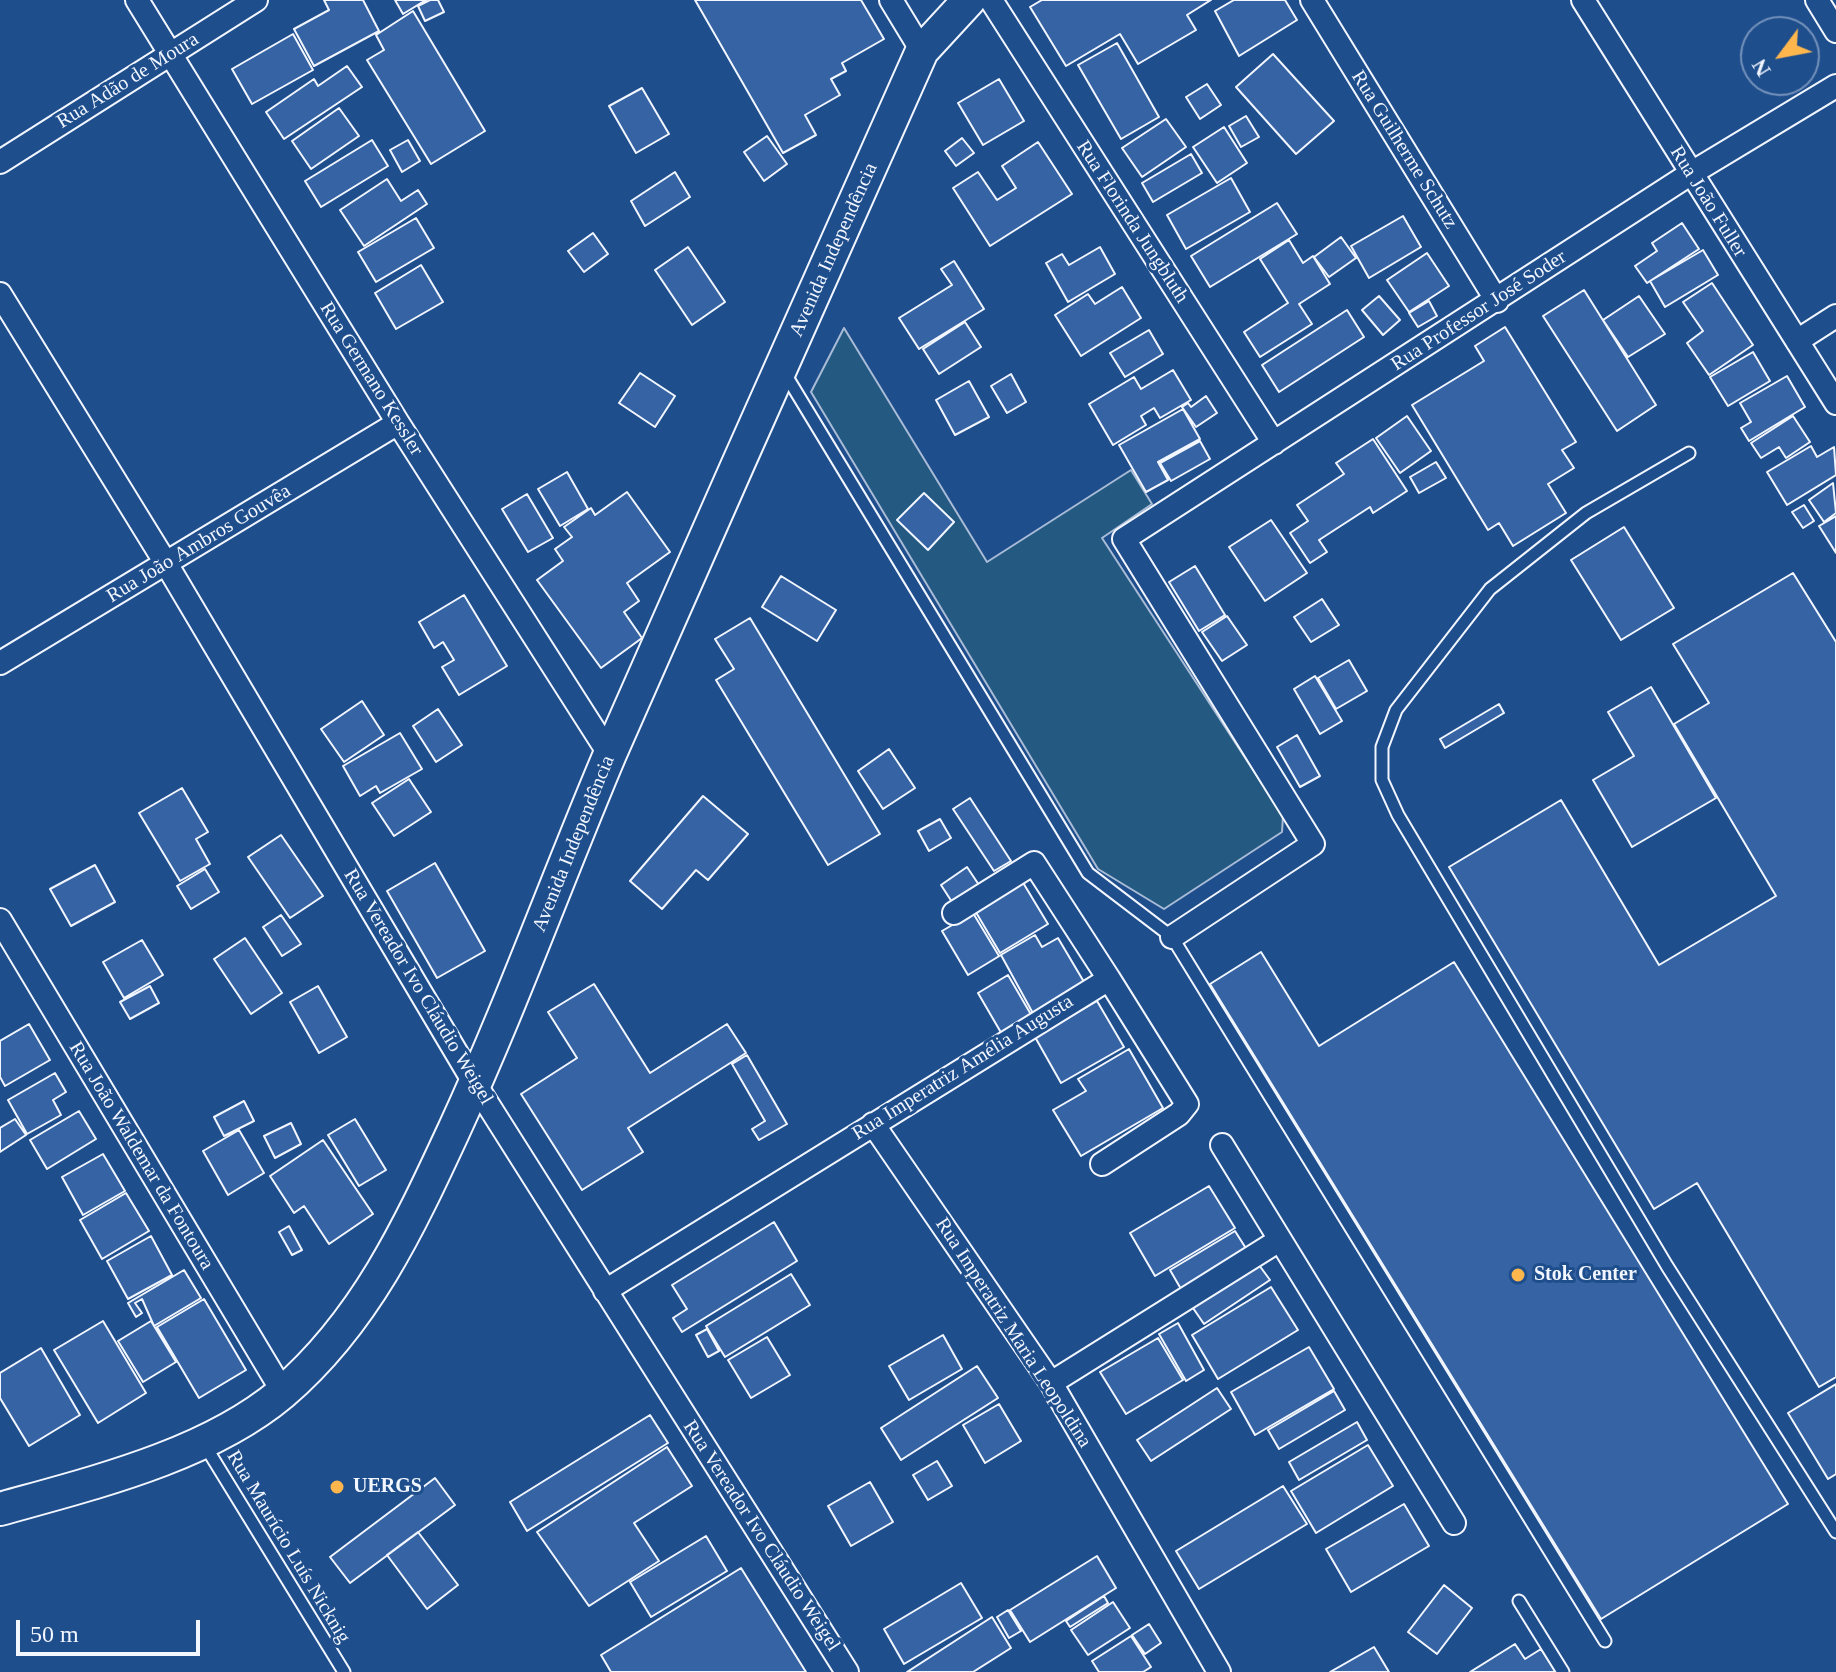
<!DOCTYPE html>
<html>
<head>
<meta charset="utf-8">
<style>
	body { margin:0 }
	#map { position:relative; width:1836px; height:1672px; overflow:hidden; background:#1f4e8c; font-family:"Times New Roman",serif }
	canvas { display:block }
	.north { position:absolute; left:1740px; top:16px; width:80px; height:80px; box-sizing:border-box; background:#1f4e8c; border:2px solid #7391ba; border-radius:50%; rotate:238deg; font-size:22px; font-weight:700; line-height:32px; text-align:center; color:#f2f6ff }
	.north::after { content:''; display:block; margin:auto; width:28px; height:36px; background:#ffb74d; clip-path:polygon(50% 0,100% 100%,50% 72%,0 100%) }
	.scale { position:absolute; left:16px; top:1620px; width:184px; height:36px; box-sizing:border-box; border:4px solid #f2f6ff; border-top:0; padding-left:10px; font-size:24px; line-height:28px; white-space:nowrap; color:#f2f6ff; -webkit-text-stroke:6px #1f4e8c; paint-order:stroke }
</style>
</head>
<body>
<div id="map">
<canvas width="1836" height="1672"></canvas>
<div class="north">N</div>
<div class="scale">50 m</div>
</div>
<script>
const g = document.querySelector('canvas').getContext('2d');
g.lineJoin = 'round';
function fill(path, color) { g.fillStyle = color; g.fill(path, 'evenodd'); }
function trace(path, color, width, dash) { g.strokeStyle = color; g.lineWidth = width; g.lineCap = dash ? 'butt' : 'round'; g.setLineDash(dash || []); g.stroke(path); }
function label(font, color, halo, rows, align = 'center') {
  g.font = font + ' "Times New Roman",serif'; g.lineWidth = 6; g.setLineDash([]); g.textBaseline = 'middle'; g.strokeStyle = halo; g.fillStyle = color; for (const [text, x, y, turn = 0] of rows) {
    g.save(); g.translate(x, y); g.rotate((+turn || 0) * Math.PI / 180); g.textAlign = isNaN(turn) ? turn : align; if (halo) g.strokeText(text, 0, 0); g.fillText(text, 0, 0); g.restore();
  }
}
const green = new Path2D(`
	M844,328L987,562L1131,470L1152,504L1102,538L1283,816L1282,832L1164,909L1098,869L811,392Z`);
fill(green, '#245a82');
trace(green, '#a8bbd7', 2);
const building = new Path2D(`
	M324,0H363L379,31L314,66L294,29L329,10Z
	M395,0H426L403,14Z
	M430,0H438L444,12L425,21L418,6Z
	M695,0H861L884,39L842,63L846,71L831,79L840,95L805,115L816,135L783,153Z
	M1042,0H1211L1187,15L1196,30L1138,64L1120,34L1066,66L1030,7Z
	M1234,0H1285L1297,20L1239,56L1215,11Z
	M413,11L485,131L431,164L367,60L384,50L376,35Z
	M293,34L313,70L252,104L232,69Z
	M1117,43L1159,117L1121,139L1078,65Z
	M1273,54L1334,121L1296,154L1236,87Z
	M347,66L362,87L284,139L266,112L314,79L318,86Z
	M999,79L1024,121L983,145L958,103Z
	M1207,84L1221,105L1200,119L1186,97Z
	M642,88L669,134L636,153L609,106Z
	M339,108L359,136L311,169L292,141Z
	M1246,116L1259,137L1241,147L1229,126Z
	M1166,119L1186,147L1142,177L1122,148Z
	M1224,127L1247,163L1217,183L1193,147Z
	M767,136L787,164L764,181L744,152Z
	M962,138L974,153L956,166L945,151Z
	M372,140L388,166L321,207L305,181Z
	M408,140L420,161L402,172L390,150Z
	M1038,142L1072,194L990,246L953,188L978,172L997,200L1016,188L1002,166Z
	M1191,154L1202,173L1153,202L1142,183Z
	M675,172L690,197L645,226L631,201Z
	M1231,178L1250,212L1186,249L1167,215Z
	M387,179L401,201L418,190L427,204L364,246L340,210Z
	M1277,203L1297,234L1210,287L1191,256Z
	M1403,216L1421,247L1369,278L1351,246Z
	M416,218L434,248L376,282L358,252Z
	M1682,223L1699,249L1647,283L1635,266L1657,251L1652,243Z
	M593,233L608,254L584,272L568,251Z
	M1341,237L1356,258L1329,277L1314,257Z
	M1289,240L1303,263L1313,256L1330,284L1299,304L1312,324L1260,357L1244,332L1288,303L1260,259Z
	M688,247L725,302L692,325L655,270Z
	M1100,247L1115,274L1068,302L1046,263L1062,254L1069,265Z
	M1703,250L1718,275L1665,307L1650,281Z
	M1427,253L1449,286L1409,312L1387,280Z
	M954,261L984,309L919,349L899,318L952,285L941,269Z
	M421,265L443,302L396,329L375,293Z
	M1712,283L1753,345L1709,375L1687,343L1703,331L1683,302Z
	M1122,287L1141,318L1081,356L1055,315L1088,294L1095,304Z
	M1584,290L1656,405L1617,431L1543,316Z
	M1379,296L1400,320L1383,335L1362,310Z
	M1639,296L1665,334L1628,357L1603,320Z
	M1429,301L1437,316L1418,327L1409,313Z
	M1347,310L1364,337L1279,392L1262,365Z
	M965,322L981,347L939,374L923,349Z
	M1505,327L1576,442L1562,450L1574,468L1548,484L1566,513L1513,546L1499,523L1488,530L1412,405L1484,361L1475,346Z
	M1149,330L1163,354L1125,377L1110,353Z
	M1753,352L1770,381L1728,406L1710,377Z
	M1173,370L1191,400L1160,418L1154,408L1141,416L1146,425L1113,445L1089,404L1134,377L1141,389Z
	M640,373L675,396L655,427L619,403Z
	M1011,374L1026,402L1007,413L991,386Z
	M1787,376L1805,407L1749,441L1741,428L1751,422L1740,403Z
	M969,381L989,417L955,435L936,400Z
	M1206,396L1217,413L1196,427L1182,407L1188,403L1191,407Z
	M1183,409L1200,439L1158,462L1168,480L1146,492L1119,445Z
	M1407,416L1431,451L1400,473L1376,438Z
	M1793,416L1810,442L1786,458L1779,447L1761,458L1751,443Z
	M1373,439L1407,491L1373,513L1370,507L1319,540L1327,552L1310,563L1290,533L1308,521L1297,505L1344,474L1336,463Z
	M1200,441L1210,459L1171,481L1160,463Z
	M1811,446L1817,457L1834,447L1836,475L1787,505L1767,472Z
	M1436,462L1446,478L1419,493L1410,477Z
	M567,472L588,509L560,526L538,489Z
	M1833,483L1836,513L1824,522L1809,500Z
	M627,492L670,552L627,583L639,601L624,612L642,638L601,668L537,580L563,561L555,549L572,537L564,527L591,508L595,515Z
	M924,493L954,522L928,550L897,520Z
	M527,494L553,538L528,552L502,509Z
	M1804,505L1814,521L1803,528L1792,512Z
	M1836,516V553L1819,526Z
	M1271,520L1307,573L1265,601L1229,547Z
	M1624,527L1674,608L1621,640L1571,560Z
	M1195,566L1225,615L1199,631L1169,582Z
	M1793,573L1836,642V1377L1819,1387L1697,1183L1654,1209L1449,867L1561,800L1659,965L1776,896L1674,724L1709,703L1673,644Z
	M781,576L836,610L817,641L762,607Z
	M464,595L507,666L459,695L442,667L454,660L443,642L434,648L419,622Z
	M1322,599L1339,625L1311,642L1294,617Z
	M1227,616L1247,645L1222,661L1202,632Z
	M750,618L880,834L828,865L716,680L734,669L715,639Z
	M1349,660L1367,691L1336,709L1318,678Z
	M1315,676L1342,721L1320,734L1294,689Z
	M1651,687L1716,798L1632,847L1593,780L1634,756L1608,712Z
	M362,701L384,735L344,762L321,729Z
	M1499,704L1504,713L1445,748L1440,739Z
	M438,709L462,745L436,762L413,726Z
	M400,733L422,769L380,793L376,786L360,796L343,766Z
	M1297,735L1320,776L1300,787L1277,747Z
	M889,749L915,788L883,809L858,771Z
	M409,779L431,812L394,836L372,803Z
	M182,788L208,832L196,839L210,864L180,881L139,813Z
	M703,796L748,834L708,880L696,870L662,909L630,881Z
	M970,798L1011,861L994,871L953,809Z
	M940,819L951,838L929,851L918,831Z
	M281,835L323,896L290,918L248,857Z
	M435,863L485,951L437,978L387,891Z
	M95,865L115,902L71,926L50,889Z
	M967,867L979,885L952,902L941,885Z
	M205,869L219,892L191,909L177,886Z
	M1022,881L1048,924L1000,953L974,909Z
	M973,913L999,956L1035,935L1042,947L1058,938L1087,987L1035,1017L1001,955L968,975L942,931Z
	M281,915L301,944L282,956L263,927Z
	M245,938L282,993L251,1014L214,959Z
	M142,940L163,975L124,998L103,962Z
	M1261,952L1319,1046L1454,962L1788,1504L1601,1619L1210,984Z
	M1008,975L1033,1018L1003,1036L978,993Z
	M594,984L650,1073L727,1024L746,1053L628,1128L643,1152L582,1190L521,1094L577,1058L548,1012Z
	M150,986L159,1003L130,1019L120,1002Z
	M318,986L347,1037L319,1053L290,1002Z
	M1097,1001L1124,1047L1061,1083L1035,1037Z
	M29,1024L50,1060L5,1086L0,1077V1041Z
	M1129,1049L1163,1108L1081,1156L1053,1110L1086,1091L1078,1079Z
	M747,1055L787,1124L759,1140L752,1129L765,1121L732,1064Z
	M55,1073L66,1092L53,1100L61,1115L27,1134L8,1100Z
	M244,1101L254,1121L224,1136L214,1117Z
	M79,1111L96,1139L47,1169L30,1140Z
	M15,1119L26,1135L0,1152V1128Z
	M355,1119L386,1170L359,1186L328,1135Z
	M291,1123L301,1144L275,1158L264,1136Z
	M239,1130L264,1173L228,1195L203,1151Z
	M323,1140L373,1214L329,1244L304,1206L294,1213L270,1176Z
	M103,1154L125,1191L83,1215L62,1177Z
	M1209,1186L1235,1228L1155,1276L1130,1233Z
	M126,1193L149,1231L102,1259L80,1220Z
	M774,1222L797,1261L682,1332L673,1318L687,1309L672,1285Z
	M289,1226L302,1250L292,1255L279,1232Z
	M1235,1231L1247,1250L1181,1289L1170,1270Z
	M151,1236L172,1275L128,1299L107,1261Z
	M1259,1265L1270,1280L1204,1324L1193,1308Z
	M184,1270L201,1298L154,1326L142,1299L135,1303L142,1313L136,1317L128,1303Z
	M791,1274L810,1305L725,1357L706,1326Z
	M1271,1287L1298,1330L1218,1379L1192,1335Z
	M204,1299L246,1370L199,1398L157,1327Z
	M103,1321L146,1393L98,1423L54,1350Z
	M151,1321L176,1362L143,1382L118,1341Z
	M1178,1323L1204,1370L1186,1381L1159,1334Z
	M707,1329L719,1351L708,1357L696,1335Z
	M943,1335L962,1369L909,1400L889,1366Z
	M767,1337L790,1375L751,1398L728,1360Z
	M1158,1338L1183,1380L1126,1414L1100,1372Z
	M1309,1347L1334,1389L1255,1435L1231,1392Z
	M41,1348L80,1415L29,1446L0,1398V1373Z
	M977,1366L998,1398L901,1460L881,1428Z
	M1836,1384V1474L1828,1479L1788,1413Z
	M1217,1388L1231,1409L1151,1461L1137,1440Z
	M1334,1391L1345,1410L1279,1449L1268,1430Z
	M999,1404L1021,1441L985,1463L963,1425Z
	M650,1415L668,1443L527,1531L510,1502Z
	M1357,1422L1367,1440L1299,1480L1289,1462Z
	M1368,1445L1393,1486L1316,1533L1291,1491Z
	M667,1447L692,1486L634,1523L659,1561L589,1606L537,1532Z
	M937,1461L952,1486L928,1500L913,1475Z
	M435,1478L455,1505L350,1583L330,1557Z
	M870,1482L893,1522L851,1546L828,1506Z
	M1283,1486L1307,1524L1199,1589L1176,1551Z
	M1404,1504L1429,1546L1351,1592L1326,1549Z
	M418,1532L458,1585L427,1609L387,1555Z
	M706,1536L727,1571L651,1617L630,1582Z
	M1097,1556L1116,1588L1030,1642L1010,1610Z
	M741,1568L806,1672H611L601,1655Z
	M961,1583L982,1618L904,1664L884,1629Z
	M1444,1585L1472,1608L1437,1654L1408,1632Z
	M1104,1596L1108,1603L1070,1627L1066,1621Z
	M1113,1602L1130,1628L1088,1655L1071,1630Z
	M1008,1610L1021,1631L1009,1638L997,1617Z
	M992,1617L1011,1648L973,1672H907Z
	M1149,1624L1161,1643L1145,1654L1132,1635Z
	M1131,1636L1151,1667L1143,1672H1099L1092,1661Z
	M1515,1644L1525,1659L1541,1649L1556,1672H1470Z
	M1374,1647L1389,1672H1330Z`);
fill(building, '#3563a3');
trace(building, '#f2f6ff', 2);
const service = new Path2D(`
	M784,372L1088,873L1172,937L1605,1641
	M1689,453L1586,513L1490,589L1396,710L1382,747V780L1398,815L1667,1266L1836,1532
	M204,1444L344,1672
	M1519,1601L1563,1672`);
const minor = new Path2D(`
	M137,0L398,423L610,755
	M891,0L922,51
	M991,0L1274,443
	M1312,0L1497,301
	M1583,0L1836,403
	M1817,0L1836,31
	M0,162L256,0
	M0,294L167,565L475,1084L847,1672
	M1797,341L1836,316
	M0,663L398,423
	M954,913L1034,863L1109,979
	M0,920L283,1392
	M1172,937L1313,844L1124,539L1690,174L1836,86
	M873,1124L1051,1383L1219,1672
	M1222,1145L1454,1523
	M605,1291L1109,979L1187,1104L1179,1114L1102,1164
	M1051,1383L1278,1241`);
const secondary = new Path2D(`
	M0,1509C93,1483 207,1456 282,1393C365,1322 409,1227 454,1130C511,1007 557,879 610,754C712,519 819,285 922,51L969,0`);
trace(service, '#f2f6ff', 15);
trace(minor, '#f2f6ff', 26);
trace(secondary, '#f2f6ff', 36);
trace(service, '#1f4e8c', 11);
trace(minor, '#1f4e8c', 22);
trace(secondary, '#1f4e8c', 32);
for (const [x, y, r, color] of [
	[1518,1275,8,"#ffb74d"],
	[337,1487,8,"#ffb74d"]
]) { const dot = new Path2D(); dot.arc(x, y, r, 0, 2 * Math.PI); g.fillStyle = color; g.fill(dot); trace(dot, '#1f4e8c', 3); }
label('20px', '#f2f6ff', '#1f4e8c', [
	["Rua Adão de Moura",128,81,-32],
	["Rua Guilherme Schutz",1404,150,58],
	["Rua João Fuller",1708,202,58],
	["Rua Florinda Jungbluth",1132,222,57],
	["Avenida Independência",834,250,-66],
	["Rua Professor José Soder",1479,311,-33],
	["Rua Germano Kessler",371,379,58],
	["Rua João Ambros Gouvêa",199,544,-31],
	["Avenida Independência",574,844,-68],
	["Rua Vereador Ivo Cláudio Weigel",418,987,59],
	["Rua Imperatriz Amélia Augusta",963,1068,-32],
	["Rua João Waldemar da Fontoura",141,1156,59],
	["Rua Imperatriz Maria Leopoldina",1013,1333,57],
	["Rua Vereador Ivo Cláudio Weigel",761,1536,57],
	["Rua Maurício Luís Nicknig",288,1547,59]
]);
label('bold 20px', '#f2f6ff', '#1f4e8c', [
	["Stok Center",1534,1275],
	["UERGS",353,1487]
], 'left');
</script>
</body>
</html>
